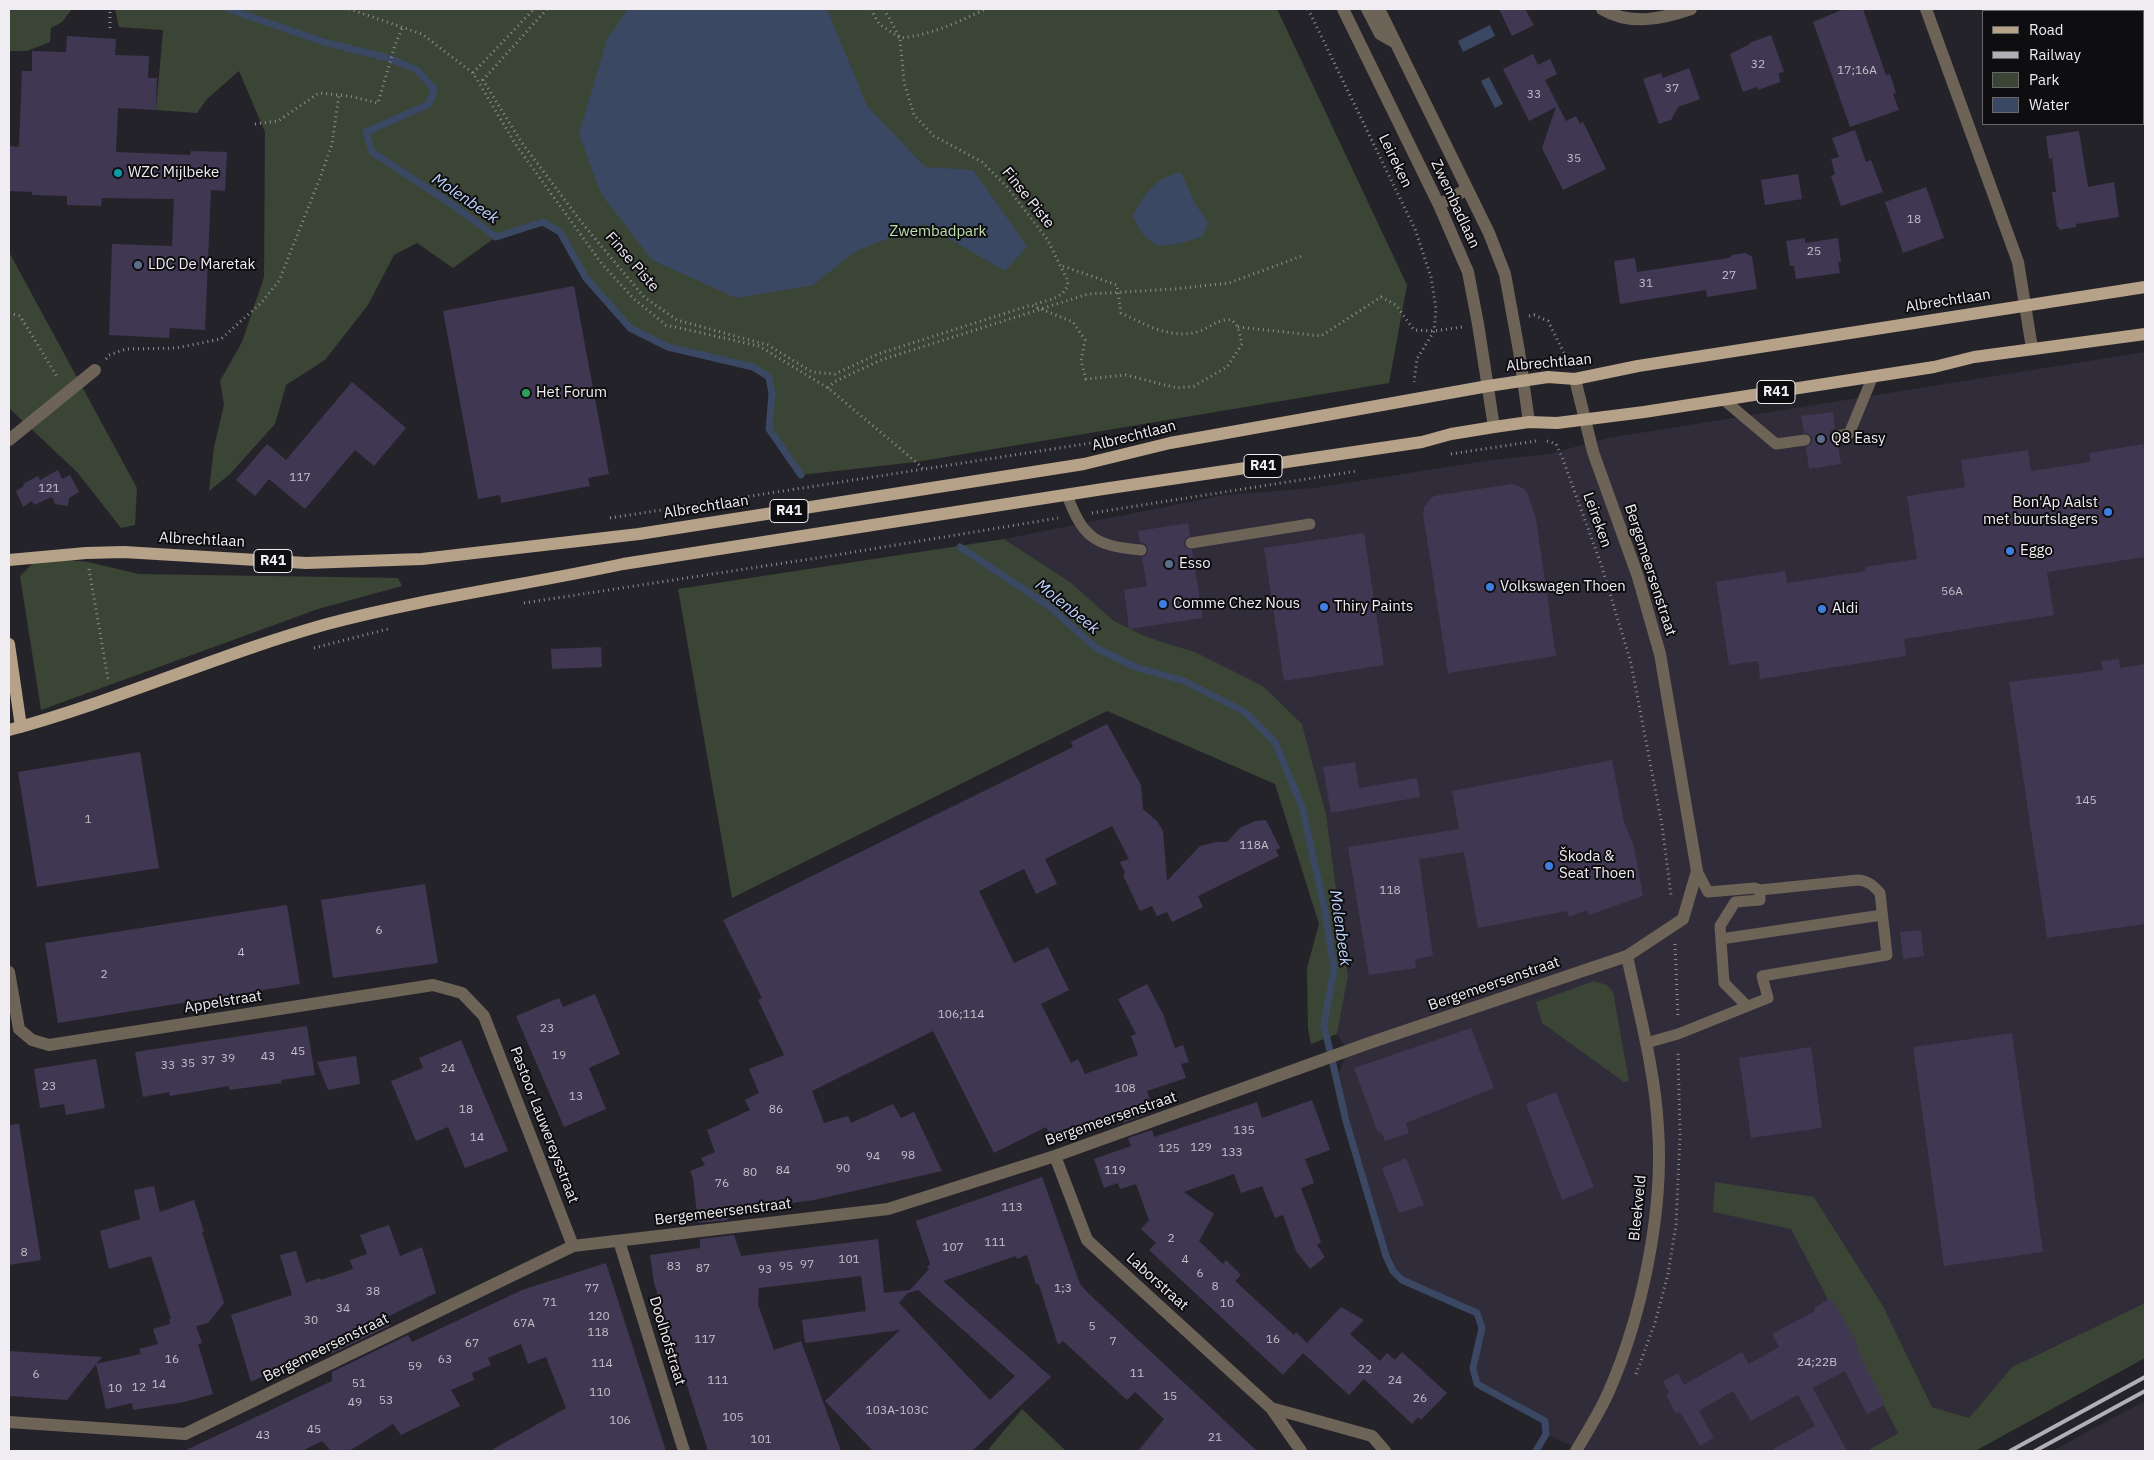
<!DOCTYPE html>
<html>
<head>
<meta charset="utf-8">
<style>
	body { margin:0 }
	#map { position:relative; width:2154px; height:1460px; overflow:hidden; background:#25232a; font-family:"IBM Plex Sans",sans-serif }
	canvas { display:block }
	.frame { position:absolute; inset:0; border:10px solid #efedf2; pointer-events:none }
	.legend { position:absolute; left:1982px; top:10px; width:162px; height:115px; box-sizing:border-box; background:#0e0d10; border:1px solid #68676a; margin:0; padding:6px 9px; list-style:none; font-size:15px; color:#efedf2 }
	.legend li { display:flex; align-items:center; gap:10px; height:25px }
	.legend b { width:25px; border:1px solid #68676a }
</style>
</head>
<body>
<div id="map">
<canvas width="2154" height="1460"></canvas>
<div class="frame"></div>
<ul class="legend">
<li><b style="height:6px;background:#b6a189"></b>Road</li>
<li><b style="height:6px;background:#b1afb5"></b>Railway</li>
<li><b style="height:14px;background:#3a4535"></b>Park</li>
<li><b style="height:14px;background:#3a4863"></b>Water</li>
</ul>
</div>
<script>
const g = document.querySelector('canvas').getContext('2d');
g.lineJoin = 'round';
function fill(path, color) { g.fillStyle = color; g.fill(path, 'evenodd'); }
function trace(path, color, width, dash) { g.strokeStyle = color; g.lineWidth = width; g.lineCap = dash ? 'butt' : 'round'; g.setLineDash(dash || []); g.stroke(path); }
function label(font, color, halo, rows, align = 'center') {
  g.font = font + ' "IBM Plex Sans",sans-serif'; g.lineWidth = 4; g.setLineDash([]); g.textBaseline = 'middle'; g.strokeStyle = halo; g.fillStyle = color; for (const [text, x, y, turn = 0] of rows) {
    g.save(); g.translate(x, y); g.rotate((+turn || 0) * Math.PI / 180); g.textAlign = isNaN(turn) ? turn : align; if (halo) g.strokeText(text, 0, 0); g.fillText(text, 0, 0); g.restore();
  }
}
fill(new Path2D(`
	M2145,352V1303L2012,1367L1969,1418L1932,1407L1883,1306L1814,1197L1713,1212L1791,1228L1898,1433L1867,1451H1583L1546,1434L1544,1421L1477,1384L1473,1368L1482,1328L1477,1313L1402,1280L1393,1271L1386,1256L1336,1080L1348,1051L1337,1034L1348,976L1326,814L1302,724L1263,686L1195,652L1147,637L1114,621L1070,582L1004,539L1225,495L1314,488L1492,460L1549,454L1608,438Z
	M2145,1401V1451H2053L2107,1421Z`), '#302c39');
fill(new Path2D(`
	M9,9H72L62,22L51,28L50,42L27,51H9Z
	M115,9H1277L1407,285L1389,383L916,462L801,475L769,429L772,394L769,377L753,367L668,347L630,328L586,278L560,232L543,222L496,237L453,268L417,243L394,255L368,305L325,360L286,385L275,424L230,474L209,491L214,447L224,405L220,381L242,342L264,277L265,132L239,71L207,99L197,113L156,110L163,30L119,27Z
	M9,252L137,488L135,525L121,528L77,472L9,408Z
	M1004,539L1070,582L1114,621L1147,637L1195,652L1263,686L1302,724L1326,814L1348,976L1337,1034L1311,1044L1308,1029L1307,968L1319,924L1275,784L1107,711L732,898L678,589Z
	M39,557L88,562L139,574L398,578L402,586L318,609L41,710L20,576Z
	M1594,981L1607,985L1613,992L1629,1081L1624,1082L1542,1023L1536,1002Z
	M1715,1182L1814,1197L1883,1306L1932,1407L1969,1418L2012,1367L2145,1303V1358L1975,1451H1867L1898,1433L1791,1229L1713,1212Z
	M1022,1409L1066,1451H987Z`), '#3a4535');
fill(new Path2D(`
	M628,9H827L867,106L925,167L973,170L1027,246L1005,271L924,224L854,252L813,285L736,298L652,260L601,194L579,134L607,39Z
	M1490,25L1495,36L1463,52L1458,41Z
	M1489,77L1503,104L1495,108L1481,81Z
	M1181,173L1197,207L1208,222L1203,236L1182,243L1158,246C1146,239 1138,230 1133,216C1141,197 1159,174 1181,173Z`), '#3a4863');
trace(new Path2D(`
	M228,9L324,42L388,58L417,70L434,89L429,104L366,132L372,152L450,203L496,237L543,222L560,232L586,278L630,328L668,347L753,367L769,377L772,394L769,429L801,475
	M960,547L1050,607L1096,648L1135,667L1184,681L1245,712L1275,742L1302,807L1324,906L1334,968L1324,1025L1346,1121L1386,1256L1393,1271L1402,1280L1477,1313L1482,1328L1473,1368L1477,1384L1545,1421L1546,1434L1536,1451`), '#3a4863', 7);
fill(new Path2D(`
	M1499,9H1525L1534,25L1512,36Z
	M1844,9H1863L1886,75L1890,74L1896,93L1893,94L1899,110L1850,127L1813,22Z
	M1771,35L1784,72L1779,73L1780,82L1758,90L1757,87L1743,92L1730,54L1750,44L1749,43Z
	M67,36L116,39L115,55L149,56L148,78H157L156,110L118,108L116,152L190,155L191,151L227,152L225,191L211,190L205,330L170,328L169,338L109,335L112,244L172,246L174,199L102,198L101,206L67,205V196L32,195V192L9,191V146L19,147L22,71H32V51L66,52Z
	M1533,54L1538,65L1550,59L1557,74L1545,80L1566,121L1576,116L1580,124L1583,122L1606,169L1563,190L1542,148L1556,107L1529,121L1503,69Z
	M1689,68L1700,99L1678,107L1671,120L1659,124L1643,79L1661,73L1663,78Z
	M1855,130L1866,162L1871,160L1883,192L1841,206L1831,176L1835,174L1831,159L1839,157L1832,138Z
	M2079,131L2088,187L2114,182L2119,217L2076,224V227L2059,230V227H2057L2052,192H2056L2052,158L2049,159L2046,136Z
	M1798,174L1802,199L1765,205L1761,180Z
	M1926,187L1944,238L1903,253L1885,202Z
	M1805,238V243L1838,238L1841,262H1838L1840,273L1796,279L1794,266H1790L1786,241Z
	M1746,253L1752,257L1757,289L1707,297L1706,290L1620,304L1614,261L1635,258L1637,272L1729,258L1732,255Z
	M574,286L609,474L588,478L590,486L501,503L500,495L478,499L443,311Z
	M352,382L406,428L374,466L355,450L305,509L269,479L255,496L236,480L267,444L286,460Z
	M1833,412L1835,429L1831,430L1829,437L1830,441L1838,443L1841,464L1809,469L1806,447L1812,443V438L1808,433H1804L1801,416Z
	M2143,444L2145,456V557L2047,572L2054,615L1904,639L1906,656L1760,679L1758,661L1729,665L1716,582L1785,571L1787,583L1866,571L1865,567L1917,559L1907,496L1965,487L1961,460L2028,450L2031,471L2090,462L2089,453Z
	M58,470L62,479L70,475L79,492L69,498L68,506L55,504L52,497L34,505L32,501L23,507L16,491L24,486L23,484L38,476L40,480Z
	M1512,484L1523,488L1527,492L1536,519L1556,656L1448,673L1423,514L1424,507L1432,497L1439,495Z
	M1188,523L1190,536L1186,538L1184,544L1186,548L1192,550L1203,618L1129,629L1124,590L1147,586L1142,557L1147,555L1148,550L1146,544L1140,542L1138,531Z
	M1364,533L1384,665L1284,681L1264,548Z
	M601,647L602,667L552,669L551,649Z
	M2119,659L2120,668L2145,664V924L2047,938L2009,682L2103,670L2101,661Z
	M1107,724L1141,785L1143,809L1157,821L1163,831L1167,881L1200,846L1216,842H1227L1240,828L1255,821L1266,820L1280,848L1276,850L1279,856L1198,896L1203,907L1172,922L1167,912L1157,916L1152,906L1140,911L1123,875L1125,873L1120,862L1129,859L1112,826L1045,859L1057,884L1036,894L1024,869L979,891L1014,963L1048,947L1069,990L1041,1004L1071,1063L1078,1059L1085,1074L1138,1055L1131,1036L1136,1034L1118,999L1147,984L1163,1014L1175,1048L1183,1045L1189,1062L1181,1064L1186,1078L1147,1091L1151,1103L1144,1106L1146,1114L1123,1123L1120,1114L1051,1138L1046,1127L994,1153L933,1031L812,1091L824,1123L848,1116L851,1123L893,1104L901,1118L914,1112L942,1171L814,1200L725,1212L728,1220L698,1223L693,1178L690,1171L705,1165L701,1158L715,1152L707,1130L750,1110L745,1100L759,1093L749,1069L784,1055L758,1000L762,998L723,920L1073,747L1071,742Z
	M140,752L159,868L37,887L18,772Z
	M1612,760L1624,822L1634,846L1643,896L1589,915L1587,910L1569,917L1567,911L1478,928L1464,852L1419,859L1433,956L1415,959L1416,968L1369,975L1348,847L1459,829L1452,791Z
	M1355,762L1359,788L1417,778L1420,797L1331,813L1323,767Z
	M425,884L438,963L333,978L321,900Z
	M287,905L300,984L58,1023L45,943Z
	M1921,930L1924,956L1903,959L1900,932Z
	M595,994L620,1054L589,1068L606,1109L564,1127L516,1016L559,998L563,1007Z
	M307,1026L315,1075L281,1080L282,1083L229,1090V1086L170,1096L169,1092L143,1097L135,1052Z
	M1471,1028L1494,1088L1406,1123L1409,1133L1385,1141L1381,1132L1378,1133L1354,1068Z
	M2012,1033L2043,1252L1944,1266L1913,1047Z
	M461,1040L508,1151L465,1168L448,1127L416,1141L391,1081L423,1068L419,1058Z
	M1811,1047L1822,1128L1751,1138L1739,1058Z
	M356,1056L360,1084L328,1090L317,1062Z
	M96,1059L105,1108L66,1115L64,1104L40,1108L34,1069Z
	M1556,1092L1594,1187L1562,1200L1526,1104Z
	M1312,1100L1330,1150L1305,1159L1314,1183L1301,1188L1321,1242L1317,1245L1325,1257L1310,1269L1296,1251L1283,1215L1275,1218L1262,1186L1241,1193L1234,1174L1184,1192L1214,1214L1199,1241L1223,1264L1226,1260L1241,1275L1235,1281L1294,1335L1296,1332L1307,1343L1341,1307L1364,1320L1350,1334L1380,1361L1387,1353L1395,1360L1402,1352L1447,1393L1421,1420L1418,1417L1412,1424L1364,1379L1349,1395L1303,1353L1283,1375L1149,1250L1156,1243L1141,1229L1149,1220L1136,1184L1120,1189L1118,1183L1104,1188L1094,1159L1131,1146L1128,1138L1152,1130L1154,1137L1257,1102L1262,1118Z
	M19,1124L41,1260L9,1265V1125Z
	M1406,1158L1424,1205L1399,1213L1382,1168Z
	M1042,1177L1080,1284L1088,1293L1257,1451H1138L1164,1419L1135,1392L1127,1400L1063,1341L1058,1345L1039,1285L1036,1284L1027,1255L1017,1259L1016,1256L943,1281L1051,1377L972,1451H873L825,1401L900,1330L805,1343L802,1320L866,1311L861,1276L759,1288L758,1304L774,1350L801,1341L841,1451H708L654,1283L650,1255L700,1248V1239L734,1235L741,1256L878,1239L884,1293L910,1290L929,1269L927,1267L930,1264L916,1221ZM918,1290L1015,1376L990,1400L899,1303L908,1293Z
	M154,1186L160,1212L194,1200L204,1232H202L224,1303L208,1323L196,1326L202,1343L198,1344L213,1394L184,1402L133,1410L132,1403L106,1409L96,1364L141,1354L139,1349L158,1344L153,1329L170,1324L169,1319H171L151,1256L109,1269L100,1231L140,1219L134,1190Z
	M389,1225L400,1256L422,1247L436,1293L371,1325H391L331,1354V1344L251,1382L231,1315L292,1295L280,1255L296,1251L306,1283L320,1278L321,1280L353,1269L350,1260L367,1254L360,1235Z
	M606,1263L666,1451H490L566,1408L546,1357L528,1364L521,1344L488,1358L491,1365L472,1373L474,1380L451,1390L460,1406L401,1435L393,1424L349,1451H331L322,1441L302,1451H184L332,1381V1372L408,1335L412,1342L522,1290Z
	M1831,1298L1858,1345L1856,1347L1885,1405L1867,1414L1845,1371L1813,1388L1847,1451H1770L1815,1426L1798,1395L1751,1421L1733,1391L1699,1411L1714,1438L1700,1446L1680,1412L1676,1414L1666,1395L1669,1392L1663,1381L1678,1373L1684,1385L1742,1352L1749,1364L1779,1347L1772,1334L1815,1311L1814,1308Z
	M9,1351L102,1357L67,1400L9,1396Z`), '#403753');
trace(new Path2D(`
	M349,9L422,34L473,73L516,145L602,264L634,299L666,325L759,346L828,388L916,462L923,469
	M547,9L483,80L522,143L582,223L644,297L677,320L768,345L812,372L835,374L878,354L1031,305L1073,322L1085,340L1081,361L1086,379L1126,375L1177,388L1194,386L1227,367L1242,344L1238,327L1232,320C1219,318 1211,327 1200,331C1172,341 1145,324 1121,313L1117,285L1060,265
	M871,9L879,24L900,38C931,35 957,23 985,9
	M884,9L900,38L904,82L914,115L934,136L982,162L1007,187L1047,239L1068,281C1067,299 1046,300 1032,305
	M1308,9L1415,229L1431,277L1436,309L1434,331L1417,359L1414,382
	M110,28V9
	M473,73L534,9
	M255,124L278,121L319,93L349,96L378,103L395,45L403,26
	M9,313L20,316L58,378
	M1529,316L1534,315L1548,321L1569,363
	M1238,327L1321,336L1381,297L1396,305L1414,330L1434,331L1462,327
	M106,359L109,355L126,349L176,348L221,339L261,303L279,281L320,178L332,144L339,95
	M828,388L834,382L881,360L1088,294L1175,289L1229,283L1302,256
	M1547,441L1556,444L1562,457L1601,564L1631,663L1662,825L1671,895
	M1451,454L1536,441
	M1092,513L1357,471
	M610,518L1091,443
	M89,569L108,679
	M524,603L836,555L1058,518
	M314,648L388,629
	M1675,944L1678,1018
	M1636,1374L1655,1323L1668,1274L1676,1225L1680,1135L1678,1051`), '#908e94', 3, [1, 4]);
trace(new Path2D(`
	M1724,400L1776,444L1805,440
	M1836,436L1849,434L1873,376
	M1067,495C1083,538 1095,546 1141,550
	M1191,543L1310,524
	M1697,871L1708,892L1755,888L1760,890
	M1721,939L1882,915
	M1646,1043L1678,1034L1768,998L1762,976L1887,955L1880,893C1873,885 1868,881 1858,880L1760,890V900L1735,902L1720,926L1724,983L1747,1006`), '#6d6357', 11);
trace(new Path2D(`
	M1602,9C1630,26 1662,19 1691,9
	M1926,9L2018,262L2032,348
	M9,440L95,370
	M9,972L19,1029L32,1040L49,1045L433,985L462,993L484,1016L573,1246
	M1055,1156L1087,1240L1271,1408L1301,1451
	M619,1241L684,1451
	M1271,1408L1372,1436L1385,1451
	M9,1422L185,1434L573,1246L888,1209L1055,1156L1372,1042L1627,956L1674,925L1683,919L1697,871L1660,654L1638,577L1593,452L1575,379
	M1576,1451C1587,1432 1600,1412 1609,1391C1642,1316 1664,1210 1658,1128C1655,1070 1639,1013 1627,956`), '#6d6357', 12);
trace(new Path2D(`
	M1343,9L1439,205L1468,272L1478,324L1494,427
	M1367,9L1380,34L1396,43
	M1379,9L1489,233L1505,274L1519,351L1529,422
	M1439,205L1467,189`), '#6d6357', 12);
trace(new Path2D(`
	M9,560L86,553L124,552L306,563L422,559L639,534L1084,464L1170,443L1488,386L1548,377L1575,379L1638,366L2145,287
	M9,644L21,727
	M9,730C117,701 219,654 327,624C425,598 525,585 623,564L1103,489L1422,442L1451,434L1494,427L1529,422L1557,423L1644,412L1934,367L1974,357L2145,334`), '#b6a189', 12);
trace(new Path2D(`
	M2010,1451L2145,1377
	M2035,1451L2145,1391`), '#b1afb5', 4);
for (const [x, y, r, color] of [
	[118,173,5,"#0f9aa8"],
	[138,265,5,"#5c6f8a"],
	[526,393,5,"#2e9e5b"],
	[1821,439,5,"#5c6f8a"],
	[2108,512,5,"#3f7fe0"],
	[2010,551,5,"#3f7fe0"],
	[1169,564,5,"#5c6f8a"],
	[1490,587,5,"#3f7fe0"],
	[1163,604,5,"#3f7fe0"],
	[1324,607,5,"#3f7fe0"],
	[1822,609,5,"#3f7fe0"],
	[1549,866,5,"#3f7fe0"]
]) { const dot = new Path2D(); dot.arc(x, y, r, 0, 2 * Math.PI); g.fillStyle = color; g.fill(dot); trace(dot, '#0e0d10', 2); }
label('12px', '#c3c0ca', null, [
	["32",1758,65],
	["17;16A",1857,71],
	["37",1672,89],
	["33",1534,95],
	["35",1574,159],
	["18",1914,220],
	["25",1814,252],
	["27",1729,276],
	["31",1646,284],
	["117",300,478],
	["121",49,489],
	["56A",1952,592],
	["145",2086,801],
	["1",88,820],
	["118A",1254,846],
	["118",1390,891],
	["6",379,931],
	["4",241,953],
	["2",104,975],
	["106;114",961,1015],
	["23",547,1029],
	["45",298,1052],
	["19",559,1056],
	["43",268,1057],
	["39",228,1059],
	["37",208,1061],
	["35",188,1064],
	["33",168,1066],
	["24",448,1069],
	["23",49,1087],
	["108",1125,1089],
	["13",576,1097],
	["18",466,1110],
	["86",776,1110],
	["135",1244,1131],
	["14",477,1138],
	["129",1201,1148],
	["125",1169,1149],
	["133",1232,1153],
	["98",908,1156],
	["94",873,1157],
	["90",843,1169],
	["84",783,1171],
	["119",1115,1171],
	["80",750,1173],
	["76",722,1184],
	["113",1012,1208],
	["2",1171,1239],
	["111",995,1243],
	["107",953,1248],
	["8",24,1253],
	["101",849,1260],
	["4",1185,1260],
	["97",807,1265],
	["83",674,1267],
	["95",786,1267],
	["87",703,1269],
	["93",765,1270],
	["6",1200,1274],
	["8",1215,1287],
	["77",592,1289],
	["1;3",1063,1289],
	["38",373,1292],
	["71",550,1303],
	["10",1227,1304],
	["34",343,1309],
	["120",599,1317],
	["30",311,1321],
	["67A",524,1324],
	["5",1092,1327],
	["118",598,1333],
	["117",705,1340],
	["16",1273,1340],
	["7",1113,1342],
	["67",472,1344],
	["16",172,1360],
	["63",445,1360],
	["24;22B",1817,1363],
	["114",602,1364],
	["59",415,1367],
	["22",1365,1370],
	["11",1137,1374],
	["6",36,1375],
	["111",718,1381],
	["24",1395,1381],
	["51",359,1384],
	["14",159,1385],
	["12",139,1388],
	["10",115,1389],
	["110",600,1393],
	["15",1170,1397],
	["26",1420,1399],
	["53",386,1401],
	["49",355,1403],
	["103A-103C",897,1411],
	["105",733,1418],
	["106",620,1421],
	["45",314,1430],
	["43",263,1436],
	["21",1215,1438],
	["101",761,1440]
]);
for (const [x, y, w] of [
	[1776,392,38],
	[1263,466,38],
	[789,511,38],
	[273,561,38]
]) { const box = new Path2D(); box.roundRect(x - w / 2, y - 11.5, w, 23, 4); g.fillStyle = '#0e0d10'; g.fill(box); trace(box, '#efedf2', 1); }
label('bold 14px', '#efedf2', null, [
	["R41",1776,392],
	["R41",1263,466],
	["R41",789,511],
	["R41",273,561]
]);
label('15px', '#efedf2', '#0e0d10', [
	["Leireken",1395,161,64],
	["Finse Piste",1028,198,51],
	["Zwembadlaan",1455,204,65],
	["Finse Piste",632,262,49],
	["Albrechtlaan",1948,301,-9],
	["Albrechtlaan",1549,363,-5],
	["Albrechtlaan",1134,436,-14],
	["Albrechtlaan",706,507,-9],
	["Leireken",1597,520,70],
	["Albrechtlaan",202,540,3],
	["Bergemeersenstraat",1650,570,72],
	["Bergemeersenstraat",1494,984,-19],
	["Appelstraat",223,1002,-9],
	["Bergemeersenstraat",1111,1119,-19],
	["Pastoor Lauwereysstraat",544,1125,69],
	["Bleekveld",1638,1208,-84],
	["Bergemeersenstraat",723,1212,-7],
	["Laborstraat",1157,1282,42],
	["Doolhofstraat",667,1341,73],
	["Bergemeersenstraat",326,1348,-26]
]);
label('15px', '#efedf2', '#0e0d10', [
	["WZC Mijlbeke",128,173],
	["LDC De Maretak",148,265],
	["Het Forum",536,393],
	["Q8 Easy",1831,439],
	["Bon'Ap Aalst",2098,503,"right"],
	["met buurtslagers",2098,520,"right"],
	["Eggo",2020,551],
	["Esso",1179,564],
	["Volkswagen Thoen",1500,587],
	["Comme Chez Nous",1173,604],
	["Thiry Paints",1334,607],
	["Aldi",1832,609],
	["Škoda &",1559,857],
	["Seat Thoen",1559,874]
], 'left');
label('15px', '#bee1ae', '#0e0d10', [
	["Zwembadpark",938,232]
]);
label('italic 16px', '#bfd5ff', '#0e0d10', [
	["Molenbeek",465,199,34],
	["Molenbeek",1067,607,39],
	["Molenbeek",1340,928,82]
]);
</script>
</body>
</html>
